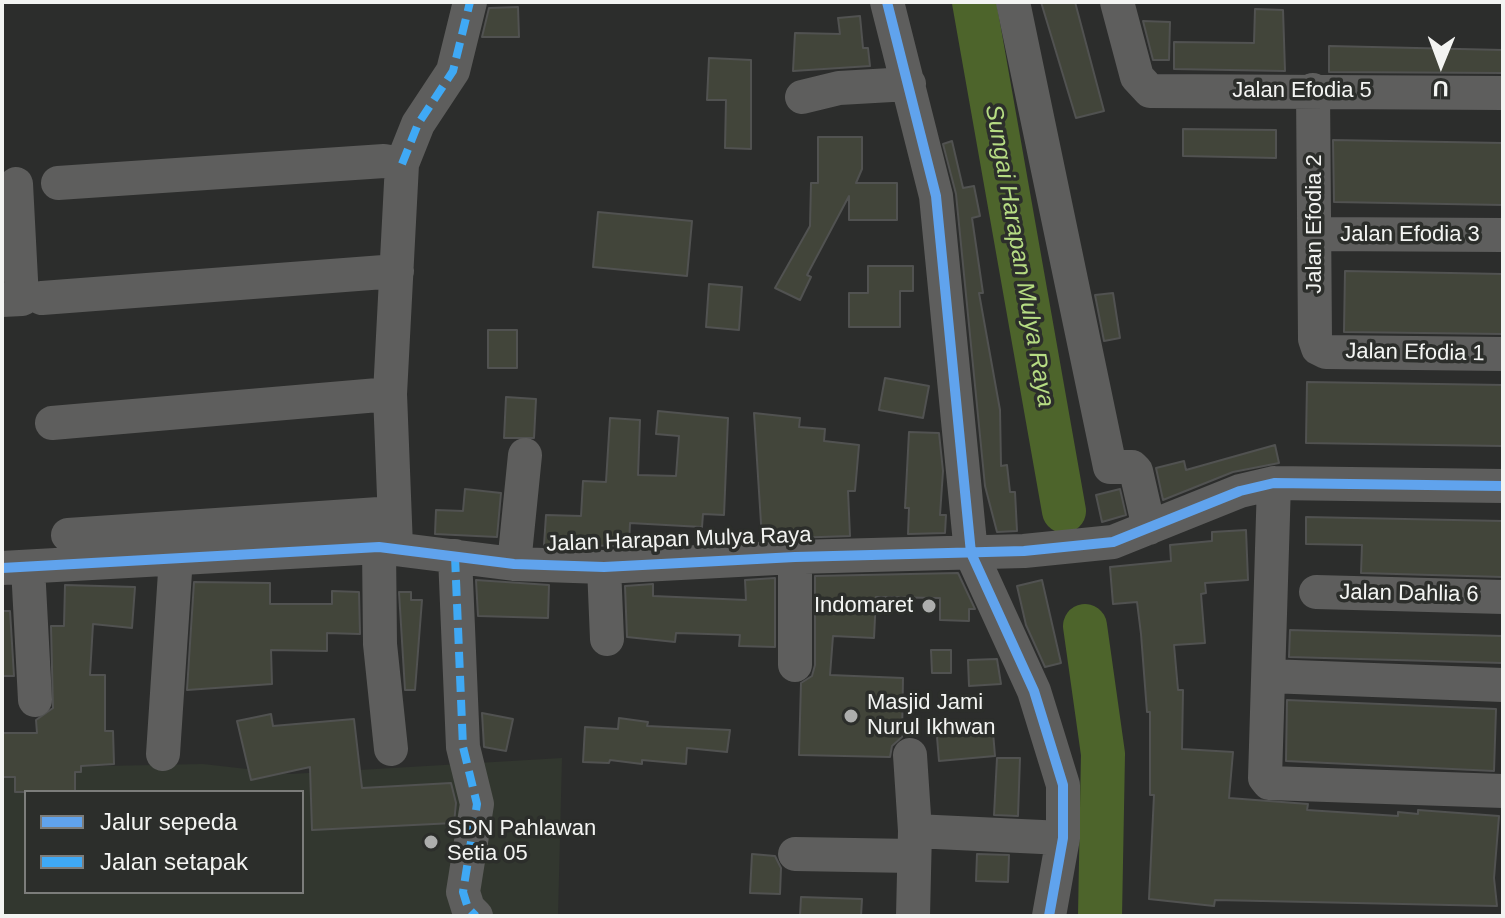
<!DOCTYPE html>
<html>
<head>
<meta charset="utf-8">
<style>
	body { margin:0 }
	#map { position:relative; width:1505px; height:918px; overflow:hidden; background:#2c2d2c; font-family:Helvetica,sans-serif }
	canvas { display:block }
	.frame { position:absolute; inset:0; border:4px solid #f3f4f2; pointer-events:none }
	.legend { position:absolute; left:24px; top:790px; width:280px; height:104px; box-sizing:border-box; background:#2c2e2b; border:2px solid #7c7d7b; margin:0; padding:10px 14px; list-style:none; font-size:24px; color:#f3f4f2 }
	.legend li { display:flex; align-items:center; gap:16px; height:40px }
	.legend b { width:40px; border:2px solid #7c7d7b }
	.north { position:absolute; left:1401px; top:24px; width:80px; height:80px; -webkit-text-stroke:6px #2c2e2b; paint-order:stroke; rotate:181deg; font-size:22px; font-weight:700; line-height:32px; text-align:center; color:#f3f4f2 }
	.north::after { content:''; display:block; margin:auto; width:28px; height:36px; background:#f3f4f2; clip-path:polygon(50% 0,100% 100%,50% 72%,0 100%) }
</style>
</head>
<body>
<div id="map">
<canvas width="1505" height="918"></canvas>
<div class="frame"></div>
<ul class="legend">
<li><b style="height:10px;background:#60a3ed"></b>Jalur sepeda</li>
<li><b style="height:10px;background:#3fa9f5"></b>Jalan setapak</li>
</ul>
<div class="north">U</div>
</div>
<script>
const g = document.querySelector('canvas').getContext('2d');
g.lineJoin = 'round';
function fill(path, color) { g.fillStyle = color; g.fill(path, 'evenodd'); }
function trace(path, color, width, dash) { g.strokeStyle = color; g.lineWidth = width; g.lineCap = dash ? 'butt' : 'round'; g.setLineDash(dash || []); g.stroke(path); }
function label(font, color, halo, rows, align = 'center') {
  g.font = font + ' Helvetica,sans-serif'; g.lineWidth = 7; g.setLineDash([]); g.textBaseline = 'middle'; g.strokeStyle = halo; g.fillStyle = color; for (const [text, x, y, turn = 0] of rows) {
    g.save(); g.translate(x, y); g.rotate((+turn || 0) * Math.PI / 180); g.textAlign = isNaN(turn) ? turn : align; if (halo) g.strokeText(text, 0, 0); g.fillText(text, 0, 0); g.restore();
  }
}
fill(new Path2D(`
	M562,758L558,916H2V768L203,764L291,774ZM26,792H302V892H26Z`), '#32372f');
trace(new Path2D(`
	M974,2L1064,511
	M1085,626L1103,754L1100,916`), '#4d642b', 44);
const building = new Path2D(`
	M1041,2H1075L1104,111L1076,118Z
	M518,7L519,37H482L489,8Z
	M1255,9L1283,10L1285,71L1174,69V42L1254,43Z
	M860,16L863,48H868L870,66L793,71L795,33L840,34L838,18Z
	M1143,21L1170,22L1169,60H1153Z
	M1329,46L1503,50V73L1329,72Z
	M709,58L751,60V149L725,148L726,100H707Z
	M1183,129L1276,130V158L1183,156Z
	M818,137H862V169L856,183H897V220H849V196L807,275L811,277L800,300L775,288L810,226L811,183H818Z
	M1333,140L1503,143V205L1334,202Z
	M952,141L963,188L974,186L980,216L972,218L983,293H979L1000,410L1001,466L1007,465L1010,492H1015L1017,531L997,532L985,486L956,194L943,144Z
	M598,212L692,221L687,276L593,267Z
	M868,266H913V291H900V327H849V293H868Z
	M1345,271L1503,274V334L1344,332Z
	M709,284L742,287L739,330L706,327Z
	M1113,293L1120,338L1104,341L1095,295Z
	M488,330H517V368H488Z
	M885,378L929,386L923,418L879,410Z
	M1307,382L1503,385V446L1306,443Z
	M506,397L536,399L534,438H504Z
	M658,411L728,418L724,515L703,514L702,527L630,523L629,546L544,545L546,515L581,516L583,481L606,482L610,418L640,420L638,475L676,476L679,436L656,434Z
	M754,413L800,418L799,427L825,429L824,441L859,445L855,491H848L850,536L762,539Z
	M909,432L939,433L943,471L940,515H946L945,533L908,534L909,508H905Z
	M1275,445L1279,463L1233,472L1163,500L1156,468L1184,461L1186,470Z
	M465,489L501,493L497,537L435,534L436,510L463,511Z
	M1120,489L1126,515L1102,522L1096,495Z
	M1306,517L1503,521V577L1361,573L1362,545L1306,544Z
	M1246,530L1248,580L1205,583L1206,593L1201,594L1205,643L1174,645L1178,690H1183L1182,749L1233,752L1229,798L1308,804L1307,810L1398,816V812L1418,814V810L1499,816L1494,878L1497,906L1215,900L1214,906L1149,899L1154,795H1150V712H1147L1141,634L1137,602L1113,604L1110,567L1171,561L1170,545L1212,541V532Z
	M958,573L975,609H969V621L940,620V598L876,597L874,638L833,636L830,675L903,678L902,737L892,746L890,757L799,755L801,683L812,676L815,665V576Z
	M775,578V647L739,646L740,635L676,633L675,642L627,637L625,586L653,584V596L746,600L745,580Z
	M476,580L549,585L548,618L478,616Z
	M1042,580L1061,663L1045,667L1026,625L1017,586Z
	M194,582L270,583V604H332V591L359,592L360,634L327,633V651L271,650L272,684L187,690Z
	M65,585L135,587L132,628L93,624L90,675H105V731H113L114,764L81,766V772H75V792H15V777H2V733H37L36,720L53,708L51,626H64Z
	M399,592H411V600H422L415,690H405Z
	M2,611H10L14,676H2Z
	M1290,630L1503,636V663L1289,657Z
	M931,650H951V673H932Z
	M997,659L1001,684L969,686L968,660Z
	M1287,700L1496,709L1494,771L1286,761Z
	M482,713L513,719L506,751L484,747Z
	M271,714L273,726L354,719L362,788L451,783L456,803L454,823L312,830L310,767L251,780L237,721Z
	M619,718L648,722L647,726L730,730L727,752L687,748L686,764L642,760V764L610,760L609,763L583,762L585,727L618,729Z
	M992,720L995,756L939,761L936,725Z
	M997,758H1020L1018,816L994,815Z
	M752,854L775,856L781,868L780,894L750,893Z
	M977,854L1009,855L1008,882L976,881Z
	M801,897L862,899L861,916H800Z`);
fill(building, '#42453a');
trace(building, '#515251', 2);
trace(new Path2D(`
	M887,2L936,196L971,553L1034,691L1063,785V838L1049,916
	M1013,2L1110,467H1132L1136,471L1149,528
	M1117,2L1137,77L1150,91L1503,93
	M1313,90L1315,339L1318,348L1326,352L1503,354
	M802,97L839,88L909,84
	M402,164L418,124L453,71L470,2
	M58,183L384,161L402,164L390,394L396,547
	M1316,234L1503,235
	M42,298L397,271
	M2,300L22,299L16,184
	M52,423L390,394
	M1274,483L1265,778L1269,783L1503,791
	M68,535L394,513
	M379,547L380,644L391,749
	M455,556L463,747L477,804L463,892L468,908L476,916
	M795,557V665
	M514,564L525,455
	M28,567L35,700
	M604,567L607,639
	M2,568L379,547L514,564L604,567L795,557L1024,551L1113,542L1240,491L1274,483L1503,486
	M1316,592L1503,597
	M1269,676L1503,685
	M163,754L176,557
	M910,755L915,831L913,916
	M915,831L1063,838
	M795,854L913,856`), '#5e5e5d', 34);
trace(new Path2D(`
	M402,164L418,124L453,71L470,2
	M455,556L463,747L477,804L463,892L468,908L476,916`), '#3fa9f5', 8, [16, 8]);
trace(new Path2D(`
	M887,2L936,196L971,553L1034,691L1063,785V838L1049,916
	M2,568L379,547L514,564L604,567L795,557L1024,551L1113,542L1240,491L1274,483L1503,486`), '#60a3ed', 10);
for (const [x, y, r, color] of [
	[929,606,8,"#adaead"],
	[851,716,8,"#adaead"],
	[431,842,8,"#adaead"]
]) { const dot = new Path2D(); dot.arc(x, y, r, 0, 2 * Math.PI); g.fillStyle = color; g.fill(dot); trace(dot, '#2c2e2b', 3); }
label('22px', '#f3f4f2', '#2c2e2b', [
	["Jalan Efodia 5",1302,91],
	["Jalan Efodia 2",1315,224,-90],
	["Jalan Efodia 3",1410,235],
	["Jalan Efodia 1",1415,353,1],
	["Jalan Harapan Mulya Raya",679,540,-2],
	["Jalan Dahlia 6",1409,594,1]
]);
label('22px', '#f3f4f2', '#2c2e2b', [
	["Indomaret",913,606,"right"],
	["Masjid Jami",867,703],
	["Nurul Ikhwan",867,728],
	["SDN Pahlawan",447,829],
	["Setia 05",447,854]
], 'left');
label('italic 24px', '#b6dc83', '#2c2e2b', [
	["Sungai Harapan Mulya Raya",1019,256,80]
]);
</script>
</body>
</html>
